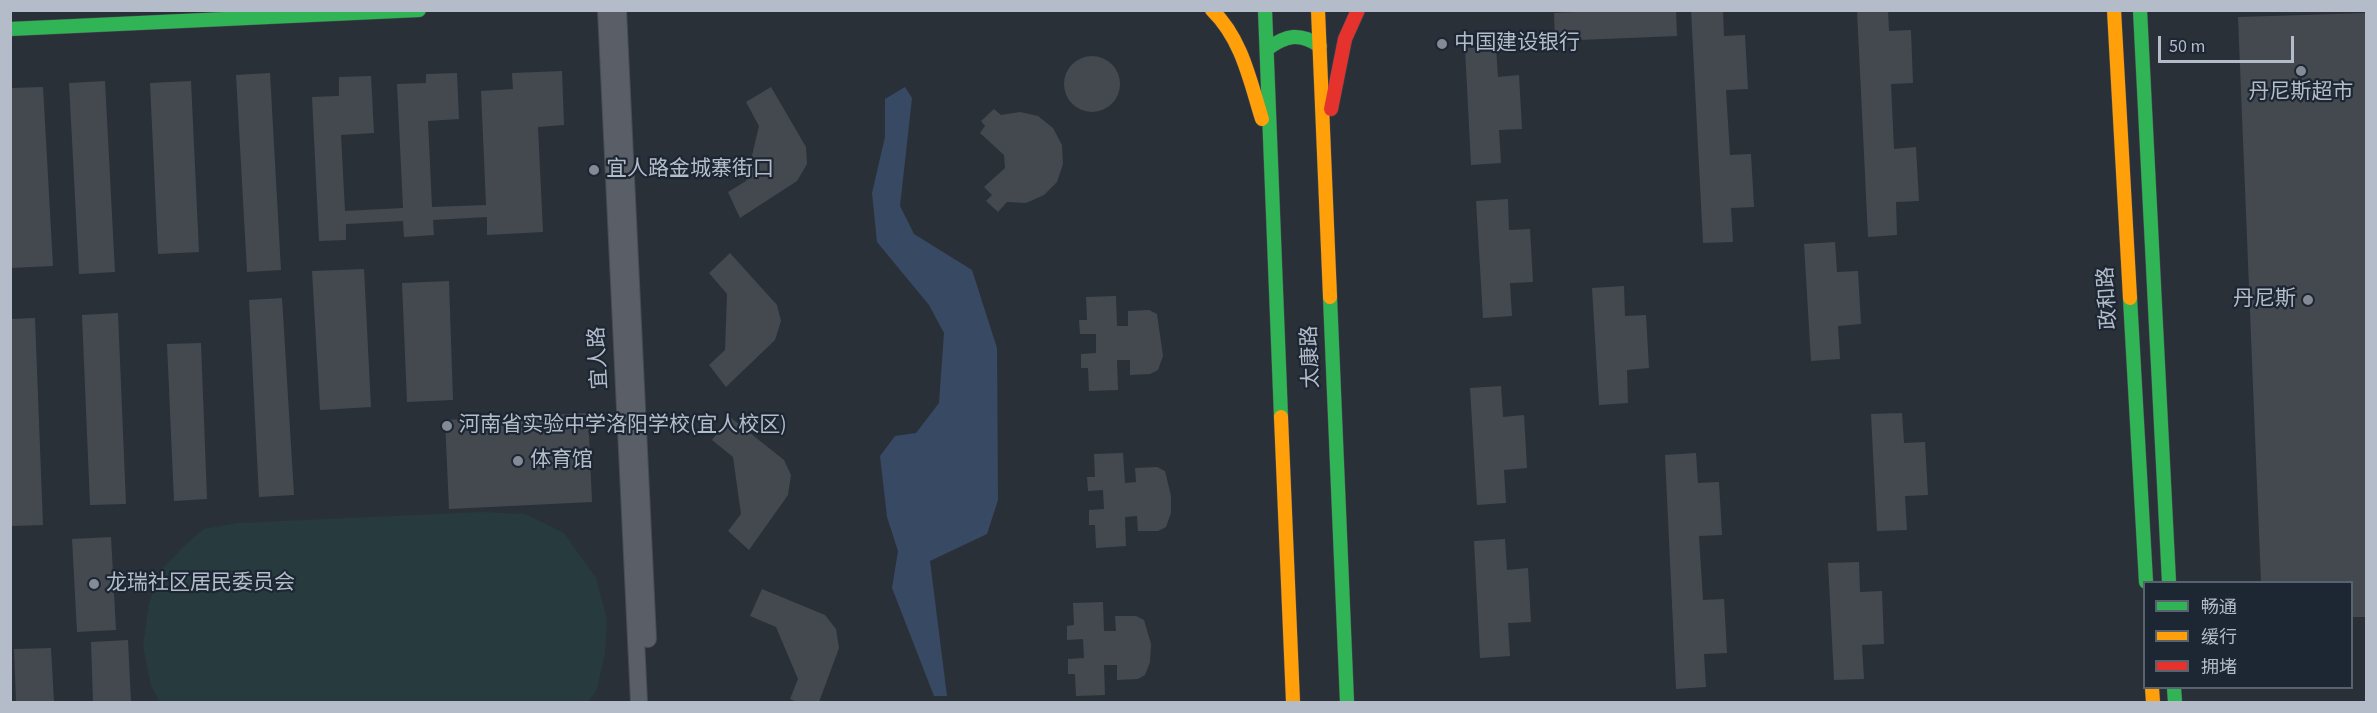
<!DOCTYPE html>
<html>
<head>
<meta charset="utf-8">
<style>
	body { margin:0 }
	#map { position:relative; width:2377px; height:713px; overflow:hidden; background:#2a3038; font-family:"Source Sans 3","Noto Sans SC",sans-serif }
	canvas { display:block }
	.frame { position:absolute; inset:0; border:12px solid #b4bcc9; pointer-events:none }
	.legend { position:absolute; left:2143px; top:581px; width:210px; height:108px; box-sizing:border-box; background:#1d2633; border:2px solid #59626f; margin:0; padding:8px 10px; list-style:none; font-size:18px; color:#b4bcc9 }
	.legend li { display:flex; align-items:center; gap:12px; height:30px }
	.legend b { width:30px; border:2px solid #59626f }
	.scale { position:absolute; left:2158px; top:36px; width:136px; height:27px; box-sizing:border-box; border:3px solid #b4bcc9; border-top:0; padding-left:8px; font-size:18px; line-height:21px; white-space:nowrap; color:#b4bcc9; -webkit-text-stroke:4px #1d2633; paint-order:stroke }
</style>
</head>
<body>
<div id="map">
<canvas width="2377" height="713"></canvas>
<div class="frame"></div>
<ul class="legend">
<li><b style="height:8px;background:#30b455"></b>畅通</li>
<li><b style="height:8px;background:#ff9f0a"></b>缓行</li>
<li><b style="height:8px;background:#e5322d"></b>拥堵</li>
</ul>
<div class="scale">50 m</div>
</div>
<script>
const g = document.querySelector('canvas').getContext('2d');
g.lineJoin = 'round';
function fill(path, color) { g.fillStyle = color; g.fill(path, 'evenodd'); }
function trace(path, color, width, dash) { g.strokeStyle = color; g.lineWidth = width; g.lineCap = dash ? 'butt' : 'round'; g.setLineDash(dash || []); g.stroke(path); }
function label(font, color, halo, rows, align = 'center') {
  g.font = font + ' "Source Sans 3","Noto Sans SC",sans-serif'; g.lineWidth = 4.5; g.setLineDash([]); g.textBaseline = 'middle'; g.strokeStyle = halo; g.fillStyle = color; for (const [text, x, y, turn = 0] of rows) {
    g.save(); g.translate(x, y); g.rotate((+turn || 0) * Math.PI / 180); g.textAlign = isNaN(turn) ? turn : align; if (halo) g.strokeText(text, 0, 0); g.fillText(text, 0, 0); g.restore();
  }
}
fill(new Path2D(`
	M482,512L525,514L564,533L596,578L607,620L605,653L597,689L588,702H160L151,686L143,646L149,604L160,571L185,545L204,529L237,523Z`), '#273a3e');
fill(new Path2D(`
	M905,87L912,98L900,206L914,234L972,270L997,348L998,500L987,534L930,561L947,696H934L892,588L898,551L887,517L880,456L895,436L916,433L939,403L944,333L929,305L877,242L872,193L885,137V99Z`), '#384963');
fill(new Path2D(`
	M1619,10H1676L1677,36L1555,41L1554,13Z
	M1691,10H1723L1724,36L1745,35L1748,89L1726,90L1730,155L1751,154L1754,207L1731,208L1733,242L1703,243Z
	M1857,10H1888L1889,31L1911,30L1913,83L1891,84L1894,149L1916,147L1919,201L1896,202L1897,235L1868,237Z
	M2366,13V617H2352V582H2261L2238,17Z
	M1496,47L1498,77L1519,75L1522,129L1499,130L1501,163L1471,165L1465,48Z
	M1064 84a28 28 0 1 1 56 0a28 28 0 1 1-56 0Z
	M562,71L564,125L538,127L543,232L487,235V217L433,220L434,235L404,237L403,221L346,224V240L319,241L312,97L339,96V77L371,76L374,133L341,135L345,211L403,208L397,84L426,83V74L457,73L459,119L428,121L432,207L486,205L481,91L513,89L512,73Z
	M270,73L281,270L247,272L236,75Z
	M105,81L115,272L79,274L69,83Z
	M191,81L199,252L158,254L150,83Z
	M43,87L53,266L10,268V88Z
	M771,87L806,147L807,164L797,181L740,218L728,192L746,181L759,126L746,102Z
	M994,109L1001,115L1020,112L1038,116L1053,128L1062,145L1063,164L1057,182L1044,195L1026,203L1007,202L998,212L986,201L992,195L984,187L1005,168L1004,155L980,133L985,126L981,121Z
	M1508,199L1509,230L1530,229L1533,282L1510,283L1512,316L1483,318L1476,201Z
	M1835,242L1837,272L1858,271L1861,324L1838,326L1840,359L1811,361L1804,244Z
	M730,253L777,305L781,321L775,340L726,387L709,365L725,350L727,294L709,273Z
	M364,269L371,407L320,410L312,271Z
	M449,281L453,400L407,402L402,283Z
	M1624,286L1625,316L1646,315L1649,368L1627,370L1628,403L1599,405L1592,288Z
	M1116,296L1117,326H1128V311L1149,310L1157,314L1163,356L1158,370L1150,374L1130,375V360H1117L1118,390L1089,391L1088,368H1081V354L1096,353V334H1080L1079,320H1087L1086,297Z
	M282,298L294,495L259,497L249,300Z
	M118,313L126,504L90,505L82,315Z
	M35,318L43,525L10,526V319Z
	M201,343L207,499L174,501L167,344Z
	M1501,386L1503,417L1524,415L1527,468L1504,470L1506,503L1477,505L1470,388Z
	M588,413L592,502L449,509L445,420Z
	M1902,413L1904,443L1925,442L1928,495L1905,496L1907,530L1877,531L1871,414Z
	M730,417L784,460L791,475L788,495L749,550L728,531L741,514L733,457L712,440Z
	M1123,453L1125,483L1136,482L1135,468L1157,467L1165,471L1171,496V513L1166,527L1158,531H1138L1137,516L1125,517L1126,546L1096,548L1095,525H1089V510L1104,509L1103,490L1088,491L1087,477H1095L1094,454Z
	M1696,453L1698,483L1719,482L1722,535L1699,536L1703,600L1724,599L1727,653L1704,654L1706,687L1676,689L1665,455Z
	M111,537L116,630L77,632L72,539Z
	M1505,539L1507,570L1528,568L1531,622L1508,623L1510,656L1480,658L1474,541Z
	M1859,562L1860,592L1882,591L1884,644L1862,645L1864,679L1834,680L1828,563Z
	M762,589L825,615L836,629L839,648L819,702H797L790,699L798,679L776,627L750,616Z
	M1103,602L1104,631H1116L1115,616H1136L1144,620L1151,644L1150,662L1145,675L1138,679L1117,680V665H1104L1105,695L1076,696L1075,674H1068V659L1084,658L1083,639L1067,640V626L1074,625L1073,603Z
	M128,640L131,702H93L91,642Z
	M51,648L54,702H16L14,649Z`), '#444950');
const street = new Path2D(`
	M606,10L639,702
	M618,10L648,639`);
const fast = new Path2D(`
	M1265,10L1281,417
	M2140,10L2169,582
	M10,29L419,10
	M1267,49C1286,35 1300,32 1320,46
	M1330,297L1347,702
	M2130,298L2146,582
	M2174,688L2175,702`);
const slow = new Path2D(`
	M1212,10C1242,39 1250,81 1262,119
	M1318,10L1330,297
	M2114,10L2130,298
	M1281,417L1293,702
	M2152,688L2153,702`);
const jam = new Path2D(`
	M1331,109L1345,39L1358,10`);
trace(street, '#484c53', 18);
trace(fast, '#484c53', 15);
trace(slow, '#484c53', 15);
trace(jam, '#484c53', 15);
trace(street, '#5a5e66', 16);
trace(fast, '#30b455', 14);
trace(slow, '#ff9f0a', 14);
trace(jam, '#e5322d', 14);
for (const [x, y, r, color] of [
	[1442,44,6,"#848b96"],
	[2301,71,6,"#848b96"],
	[594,170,6,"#848b96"],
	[2308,300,6,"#848b96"],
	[447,426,6,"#848b96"],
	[518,461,6,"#848b96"],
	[94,584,6,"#848b96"]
]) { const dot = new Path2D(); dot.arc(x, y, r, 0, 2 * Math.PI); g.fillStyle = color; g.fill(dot); trace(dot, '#1d2633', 2); }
label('21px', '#b4bcc9', '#1d2633', [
	["中国建设银行",1454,44],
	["丹尼斯超市",2301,93,"center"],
	["宜人路金城寨街口",606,170],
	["丹尼斯",2296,300,"right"],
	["河南省实验中学洛阳学校(宜人校区)",459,426],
	["体育馆",530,461],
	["龙瑞社区居民委员会",106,584]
], 'left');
label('21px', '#b4bcc9', '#1d2633', [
	["政和路",2109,298,-93],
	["太康路",1312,357,-92],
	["宜人路",600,358,-93]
]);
</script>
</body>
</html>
